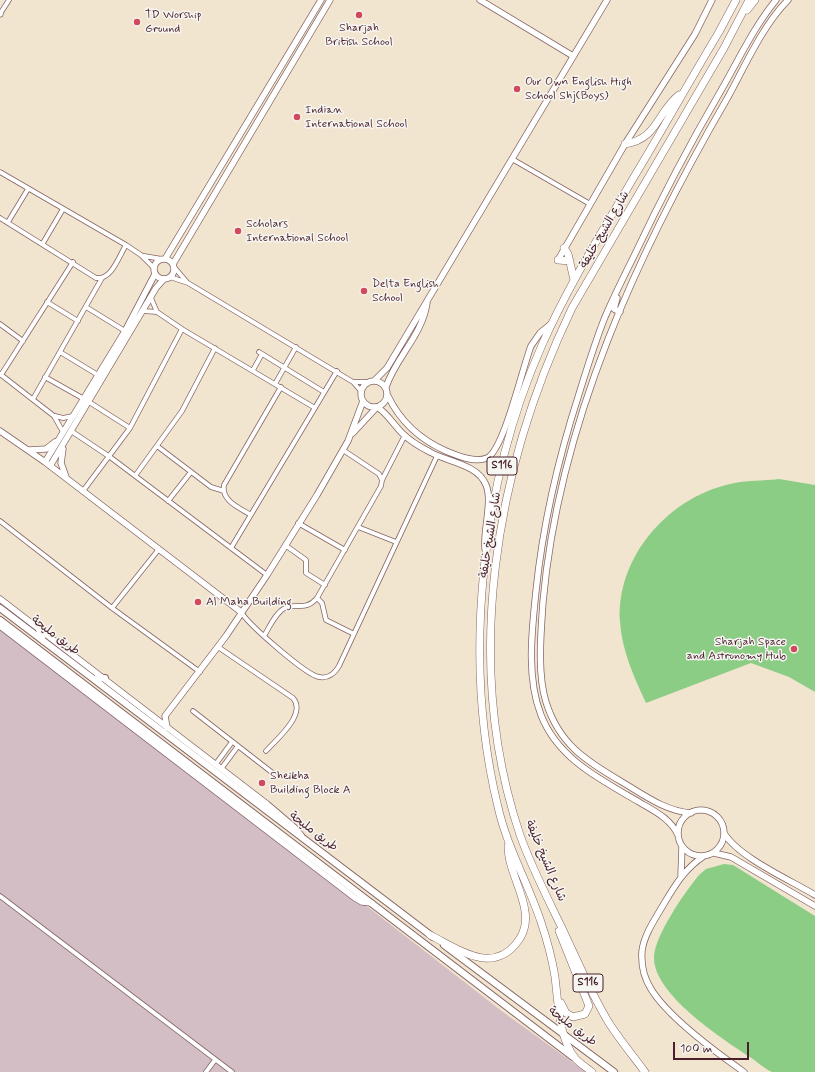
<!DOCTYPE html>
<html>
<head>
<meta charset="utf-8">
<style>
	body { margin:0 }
	#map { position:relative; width:815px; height:1072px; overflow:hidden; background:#f2e5cf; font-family:Mynerve,sans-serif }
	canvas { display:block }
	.scale { position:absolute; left:673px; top:1042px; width:76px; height:18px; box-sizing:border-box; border:2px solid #4a1f2b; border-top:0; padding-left:5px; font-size:12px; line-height:14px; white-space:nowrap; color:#4a1f2b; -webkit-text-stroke:3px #f6f6f2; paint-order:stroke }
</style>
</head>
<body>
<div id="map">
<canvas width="815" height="1072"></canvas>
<div class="scale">100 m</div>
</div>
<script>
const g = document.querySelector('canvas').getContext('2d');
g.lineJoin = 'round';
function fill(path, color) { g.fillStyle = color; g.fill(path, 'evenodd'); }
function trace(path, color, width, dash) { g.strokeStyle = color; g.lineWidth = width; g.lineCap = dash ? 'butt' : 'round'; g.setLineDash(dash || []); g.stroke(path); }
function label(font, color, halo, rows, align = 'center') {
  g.font = font + ' Mynerve,"Playpen Sans Arabic",sans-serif'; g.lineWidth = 3; g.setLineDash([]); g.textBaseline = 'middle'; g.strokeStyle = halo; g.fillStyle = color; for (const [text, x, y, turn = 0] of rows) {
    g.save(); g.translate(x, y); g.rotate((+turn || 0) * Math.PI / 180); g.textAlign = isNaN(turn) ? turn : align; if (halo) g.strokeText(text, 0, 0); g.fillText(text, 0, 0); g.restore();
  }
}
fill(new Path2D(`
	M0,624L121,715L503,1012L586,1072H0Z`), '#d2bec4');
fill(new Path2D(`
	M779,479L815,485V692L789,677L751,663L646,703C634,677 622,651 620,622C616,557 668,498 730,484C746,480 763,481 779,479Z
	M724,864L733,865L815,916V1072C805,1072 780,1072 772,1072C765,1069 756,1061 750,1057C721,1038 653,994 654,957C655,935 685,892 699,875L706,869Z`), '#8ccd85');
const street = new Path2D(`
	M0,14L9,0
	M512,159L590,204
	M0,172L126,245L141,255L154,268
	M0,218L96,278C112,280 119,256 126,245
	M8,222L28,189
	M43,243L63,209
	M144,256L162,259
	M174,267L186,281
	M170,277L188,283L353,382L361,391
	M151,298L157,312
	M47,302L78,321
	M86,307L125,331
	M143,311L157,312L182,329L315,408
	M0,324L23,341
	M60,352L98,375
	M259,352L324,392
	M253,370L262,354
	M0,374L54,416L63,432
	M1,375L73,262
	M45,377L84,399
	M354,382H369
	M275,384L296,347
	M33,399L102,278
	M89,402L130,428
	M55,416L63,418L73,416
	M71,431L110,457L267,575
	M157,446L211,487L224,491
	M135,476L182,411L215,348
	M382,480L405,435
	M83,491L130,428L182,329
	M168,501L191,472
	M251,515C240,508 221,501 224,485L281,387
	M0,521L112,608L200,672
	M298,523L345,550
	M358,527L396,542
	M285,545L306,560V573L325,585
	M231,548L337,371
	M317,598L322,603L326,620L354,634
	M112,608L159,549
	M241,612C249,625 306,675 319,677C328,679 335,673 339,666L437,456
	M264,636C269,628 276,612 285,608C297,602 305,612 317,598L381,486L382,480L379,474L343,450
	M218,647L293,698C307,714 277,739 266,751
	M193,711L274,774
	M215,765L232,742
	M221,769L238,746
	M0,896L232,1072
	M206,1072L215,1060`);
const secondary = new Path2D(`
	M480,0L573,56
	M0,13V14
	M154 269a10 10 0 1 1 20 0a10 10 0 1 1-20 0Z
	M165,259L321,0
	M558,260L625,144L695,34L712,0
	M173,264L330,0
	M617,298L614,309L620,312
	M375,380L387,368L607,0
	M361 394a13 13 0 1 1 26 0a13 13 0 1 1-26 0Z
	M386,387C396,357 422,336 427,303
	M388,396C400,421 421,440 446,451C458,456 475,463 487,458C504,450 523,366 531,346L540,333L551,324
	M0,431L45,462L241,612
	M353,433L377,407C388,414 393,424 402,433C410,441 420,447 430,452C447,462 478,464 486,485C493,501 483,530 485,549
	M63,449L61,463L66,477
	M29,450L46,449L55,442
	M45,462L125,331L155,274
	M50,466L156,288L164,279
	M0,599L267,804L294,827L301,835
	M0,626L355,898L362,902L372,903
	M167,728L165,716L226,636L267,575L317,495L348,441L363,401
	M678 833a23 23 0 1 1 46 0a23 23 0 1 1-46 0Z
	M691,813C665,811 644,795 622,782C586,761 559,744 546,702C537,673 541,632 543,602C559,422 638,252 728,97C745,66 763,25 788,0
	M724,833C738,857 790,880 815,895
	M678,835C670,818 654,811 639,802C600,779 558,759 541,715C526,677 532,630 536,591C543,523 558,459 579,394C587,368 595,342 605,317C614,296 624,276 634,256C660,201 688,147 719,94C737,63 753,28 776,0
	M714,853L731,857L815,906
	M704,856C684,869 674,887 662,907C654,921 644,935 642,951C641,964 644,978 651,989C668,1017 717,1053 744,1072
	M681,875L682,846`);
const primary = new Path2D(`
	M0,608L433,937
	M0,620L573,1057
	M39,629L43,641
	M94,679L105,678
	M444,945L614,1072`);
const highway = new Path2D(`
	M747,10L755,0
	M625,144C658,139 657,112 679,95
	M564,248L568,254L574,280
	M558,260L570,261
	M559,931L589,1006L585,1014L573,1017L566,1013L561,1003
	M430,935C456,948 490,974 515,945C524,935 527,923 525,911C522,889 508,868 508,846
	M592,1072C587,1068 579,1063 575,1058C559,1039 558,1001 555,977C552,958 547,940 541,922C528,883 507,847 498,807C462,660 481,483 542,345C568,286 602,232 634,177C663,129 690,80 719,32L736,0
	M645,1072C633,1056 620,1040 609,1023C590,992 576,957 560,924C546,895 531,866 520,835C462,662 495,469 572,308L724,48L749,0`);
trace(street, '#856464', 5.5);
trace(secondary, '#856464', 7);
trace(primary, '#856464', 8);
trace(highway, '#856464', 8);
trace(street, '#fff', 4);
trace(secondary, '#fff', 5.5);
trace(primary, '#fff', 6);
trace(highway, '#fff', 7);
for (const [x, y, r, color] of [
	[359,15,4,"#d1495b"],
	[137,22,4,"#d1495b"],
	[517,89,4,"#d1495b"],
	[297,117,4,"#d1495b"],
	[238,231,4,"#d1495b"],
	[364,291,4,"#d1495b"],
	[198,602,4,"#d1495b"],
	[794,649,4,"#d1495b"],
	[262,783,4,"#d1495b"]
]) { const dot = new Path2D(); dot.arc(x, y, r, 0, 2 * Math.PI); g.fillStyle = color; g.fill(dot); trace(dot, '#f6f6f2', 1.5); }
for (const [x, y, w] of [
	[502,466,30],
	[588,983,30]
]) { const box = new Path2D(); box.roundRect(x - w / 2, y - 9, w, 18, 3); g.fillStyle = '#f6f6f2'; g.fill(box); trace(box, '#4a1f2b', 1); }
label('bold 11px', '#4a1f2b', null, [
	["S116",502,466],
	["S116",588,983]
]);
label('12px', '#4a1f2b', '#f6f6f2', [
	["TD Worship",145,15],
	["Ground",145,29],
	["Sharjah",359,28,"center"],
	["British School",359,42,"center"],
	["Our Own English High",525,82],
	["School Shj(Boys)",525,96],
	["Indian",305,110],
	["International School",305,124],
	["Scholars",246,224],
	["International School",246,238],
	["Delta English",372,284],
	["School",372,298],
	["Al Maha Building",206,602],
	["Sharjah Space",786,642,"right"],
	["and Astronomy Hub",786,656,"right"],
	["Sheikha",270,776],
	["Building Block A",270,790]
], 'left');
label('12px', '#4a1f2b', '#f6f6f2', [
	["شارع الشيخ خليفة",605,230,-60],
	["شارع الشيخ خليفة",491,535,-81],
	["طريق مليحة",55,636,37],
	["طريق مليحة",313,832,37],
	["شارع الشيخ خليفة",545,861,67],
	["طريق مليحة",572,1027,37]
]);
</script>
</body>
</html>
